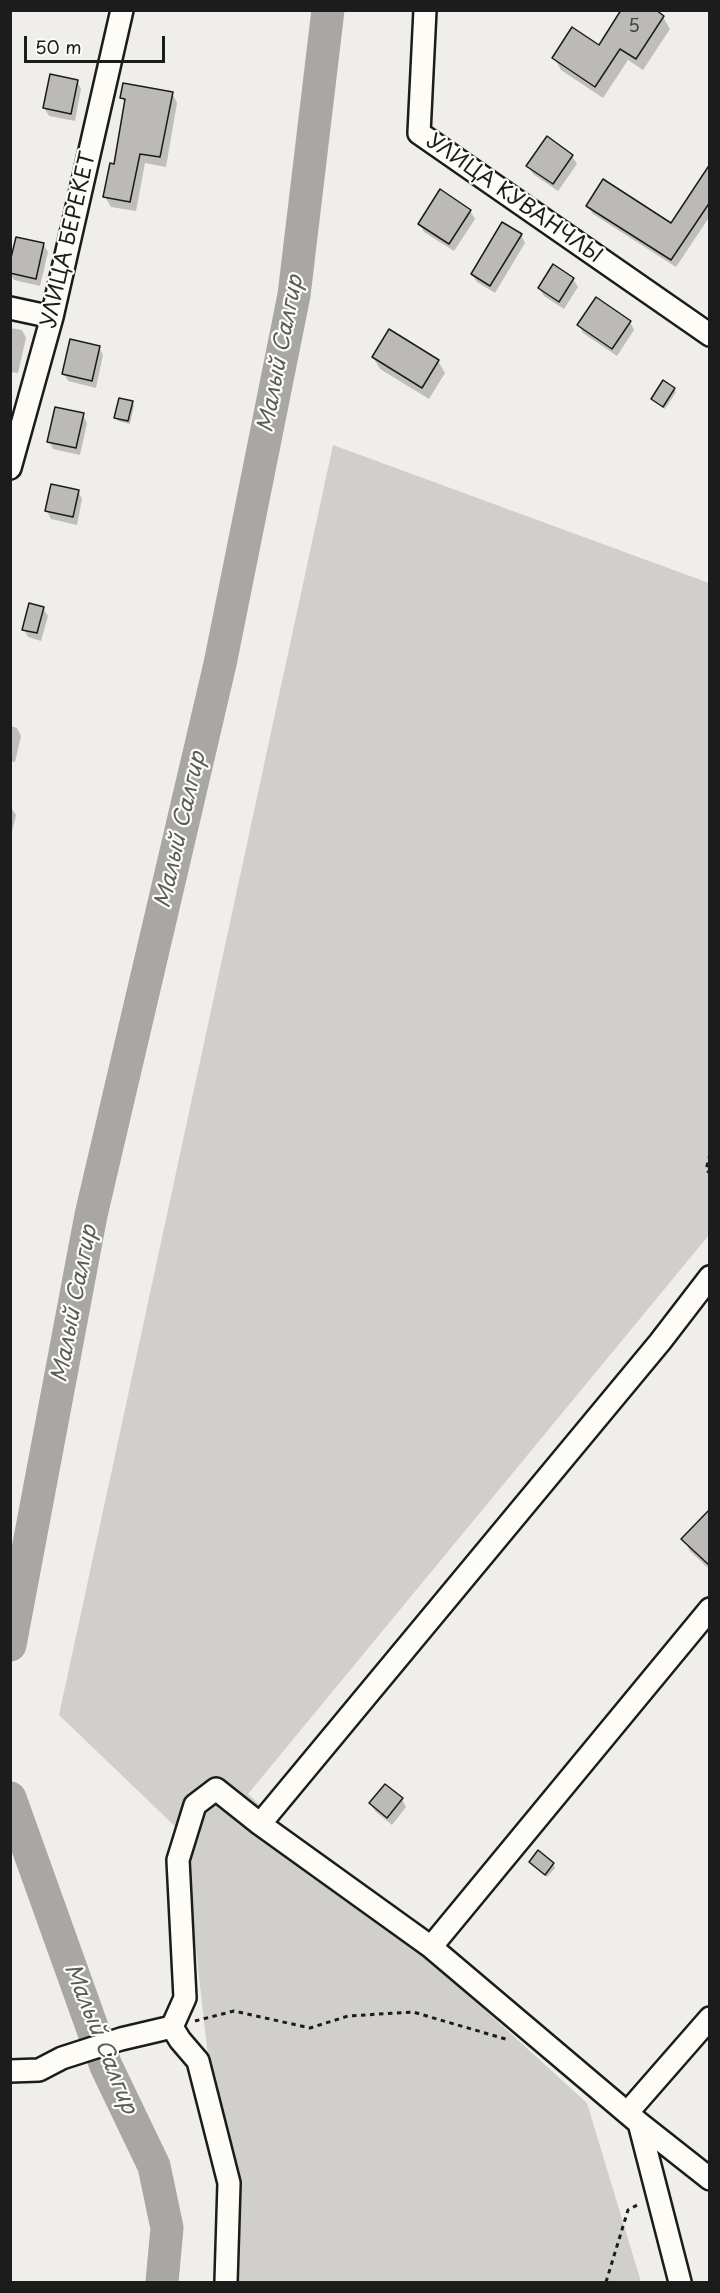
<!DOCTYPE html>
<html>
<head>
<meta charset="utf-8">
<style>
	body { margin:0 }
	#map { position:relative; width:720px; height:2293px; overflow:hidden; background:#f0eeea; font-family:"Playpen Sans",sans-serif }
	canvas { display:block }
	.frame { position:absolute; inset:0; border:12px solid #1c1c1c; pointer-events:none }
	.scale { position:absolute; left:24px; top:36px; width:141px; height:27px; box-sizing:border-box; border:3px solid #1c1c1c; border-top:0; padding-left:8px; font-size:18px; line-height:21px; white-space:nowrap; color:#1c1c1c; -webkit-text-stroke:4px #fdfcf7; paint-order:stroke }
</style>
</head>
<body>
<div id="map">
<canvas width="720" height="2293"></canvas>
<div class="frame"></div>
<div class="scale">50 m</div>
</div>
<script>
const g = document.querySelector('canvas').getContext('2d');
g.lineJoin = 'round';
function fill(path, color) { g.fillStyle = color; g.fill(path, 'evenodd'); }
function trace(path, color, width, dash) { g.strokeStyle = color; g.lineWidth = width; g.lineCap = dash ? 'butt' : 'round'; g.setLineDash(dash || []); g.stroke(path); }
function label(font, color, halo, rows, align = 'center') {
  g.font = font + ' "Playpen Sans",sans-serif'; g.lineWidth = 4.5; g.setLineDash([]); g.textBaseline = 'middle'; g.strokeStyle = halo; g.fillStyle = color; for (const [text, x, y, turn = 0] of rows) {
    g.save(); g.translate(x, y); g.rotate((+turn || 0) * Math.PI / 180); g.textAlign = isNaN(turn) ? turn : align; if (halo) g.strokeText(text, 0, 0); g.fillText(text, 0, 0); g.restore();
  }
}
fill(new Path2D(`
	M333,445L709,583V1235L248,1794L587,2103L641,2282H219L226,2217L183,1834L59,1715Z`), '#d0cfcc');
fill(new Path2D(`
	M663,17L670,29L643,70L628,60L603,98L561,70L554,58L600,47Z
	M77,81L81,89L75,121L49,116L44,108Z
	M172,93L177,103L166,167L145,163L136,211L111,207L105,197L115,165L126,104L122,98Z
	M572,156L577,164L558,191L533,174L528,166Z
	M710,181V216L676,267L593,214L588,206L671,226Z
	M470,211L475,219L454,251L424,232L420,224Z
	M521,235L525,243L495,293L477,282L472,274Z
	M43,244L48,252L40,286L14,280L10,273Z
	M573,279L578,287L564,309L544,296L539,288Z
	M630,322L634,330L617,356L583,333L579,325Z
	M10,328L22,330L26,338L18,373L10,372Z
	M99,348L103,355L96,388L68,381L64,374Z
	M373,357L438,361L445,373L429,399L380,369Z
	M674,389L676,392L665,409L653,399Z
	M132,402L134,406L130,424L118,421L116,417Z
	M83,415L87,423L80,455L53,449L49,441Z
	M78,491L82,499L77,525L51,519L47,511Z
	M43,608L48,616L41,641L28,637L24,629Z
	M10,726L17,728L21,736L15,762L10,761Z
	M10,806L16,815L10,840Z
	M710,1511V1570L690,1551L683,1539Z
	M402,1799L406,1807L392,1825L375,1811L371,1804Z
	M531,1862L553,1864L555,1868L547,1877Z`), '#0003');
trace(new Path2D(`
	M10,1645L91,1215L220,664L294,295L328,10
	M10,1798L106,2066L154,2166L167,2228L162,2282`), '#a8a7a3', 33);
const building = new Path2D(`
	M621,10H656L664,16L636,59L620,49L595,87L552,58L572,27L599,45Z
	M50,74L78,80L71,114L43,108Z
	M123,83L173,92L160,157L140,154L130,202L103,197L110,163L114,164L125,99L120,98Z
	M547,136L573,155L553,184L526,166Z
	M710,164V202L671,260L586,206L603,179L671,223Z
	M440,189L471,210L449,244L418,224Z
	M502,222L522,234L490,286L471,274Z
	M16,237L44,243L36,279L10,273V262Z
	M553,264L574,278L559,302L538,288Z
	M596,297L631,321L612,349L577,325Z
	M389,329L439,360L422,388L372,357Z
	M70,339L100,346L92,381L62,374Z
	M663,380L675,388L663,407L651,399Z
	M119,398L133,401L128,421L114,418Z
	M55,407L84,413L76,448L47,442Z
	M51,484L79,490L73,517L45,511Z
	M29,603L44,607L37,633L22,630Z
	M710,1509V1566L681,1539Z
	M385,1784L403,1798L387,1818L369,1803Z
	M538,1850L554,1863L545,1875L529,1862Z`);
fill(building, '#bbbab6');
trace(building, '#1c1c1c', 1.5);
const street = new Path2D(`
	M425,10L419,133L710,335
	M10,308L52,317
	M10,468L52,317L122,10
	M260,1824L660,1342L710,1277
	M431,1947L710,1609
	M172,2027L185,1998L178,1860L195,1805L216,1789L260,1824L431,1947L639,2123L710,2179
	M172,2027L180,2040L198,2061L229,2183L226,2282
	M10,2071L39,2070L62,2058L121,2039L172,2027
	M627,2113L710,2018
	M639,2123L680,2282`);
trace(street, '#1c1c1c', 26);
trace(new Path2D(`
	M710,1154L706,1170L710,1173
	M195,2021L234,2011L310,2028L348,2016L413,2012L509,2040
	M606,2282L628,2210L639,2204`), '#1c1c1c', 3, [4.5, 4.5]);
trace(street, '#fdfcf7', 21);
label('18px', '#444442', null, [
	["5",634,27]
]);
label('21px', '#1c1c1c', '#fdfcf7', [
	["УЛИЦА КУВАНЧЛЫ",514,199,35],
	["УЛИЦА БЕРЕКЕТ",69,240,-77]
]);
label('italic 22px', '#5b5b59', '#fdfcf7', [
	["Малый Салгир",281,354,-79],
	["Малый Салгир",181,830,-77],
	["Малый Салгир",75,1304,-79],
	["Малый Салгир",100,2039,68]
]);
</script>
</body>
</html>
